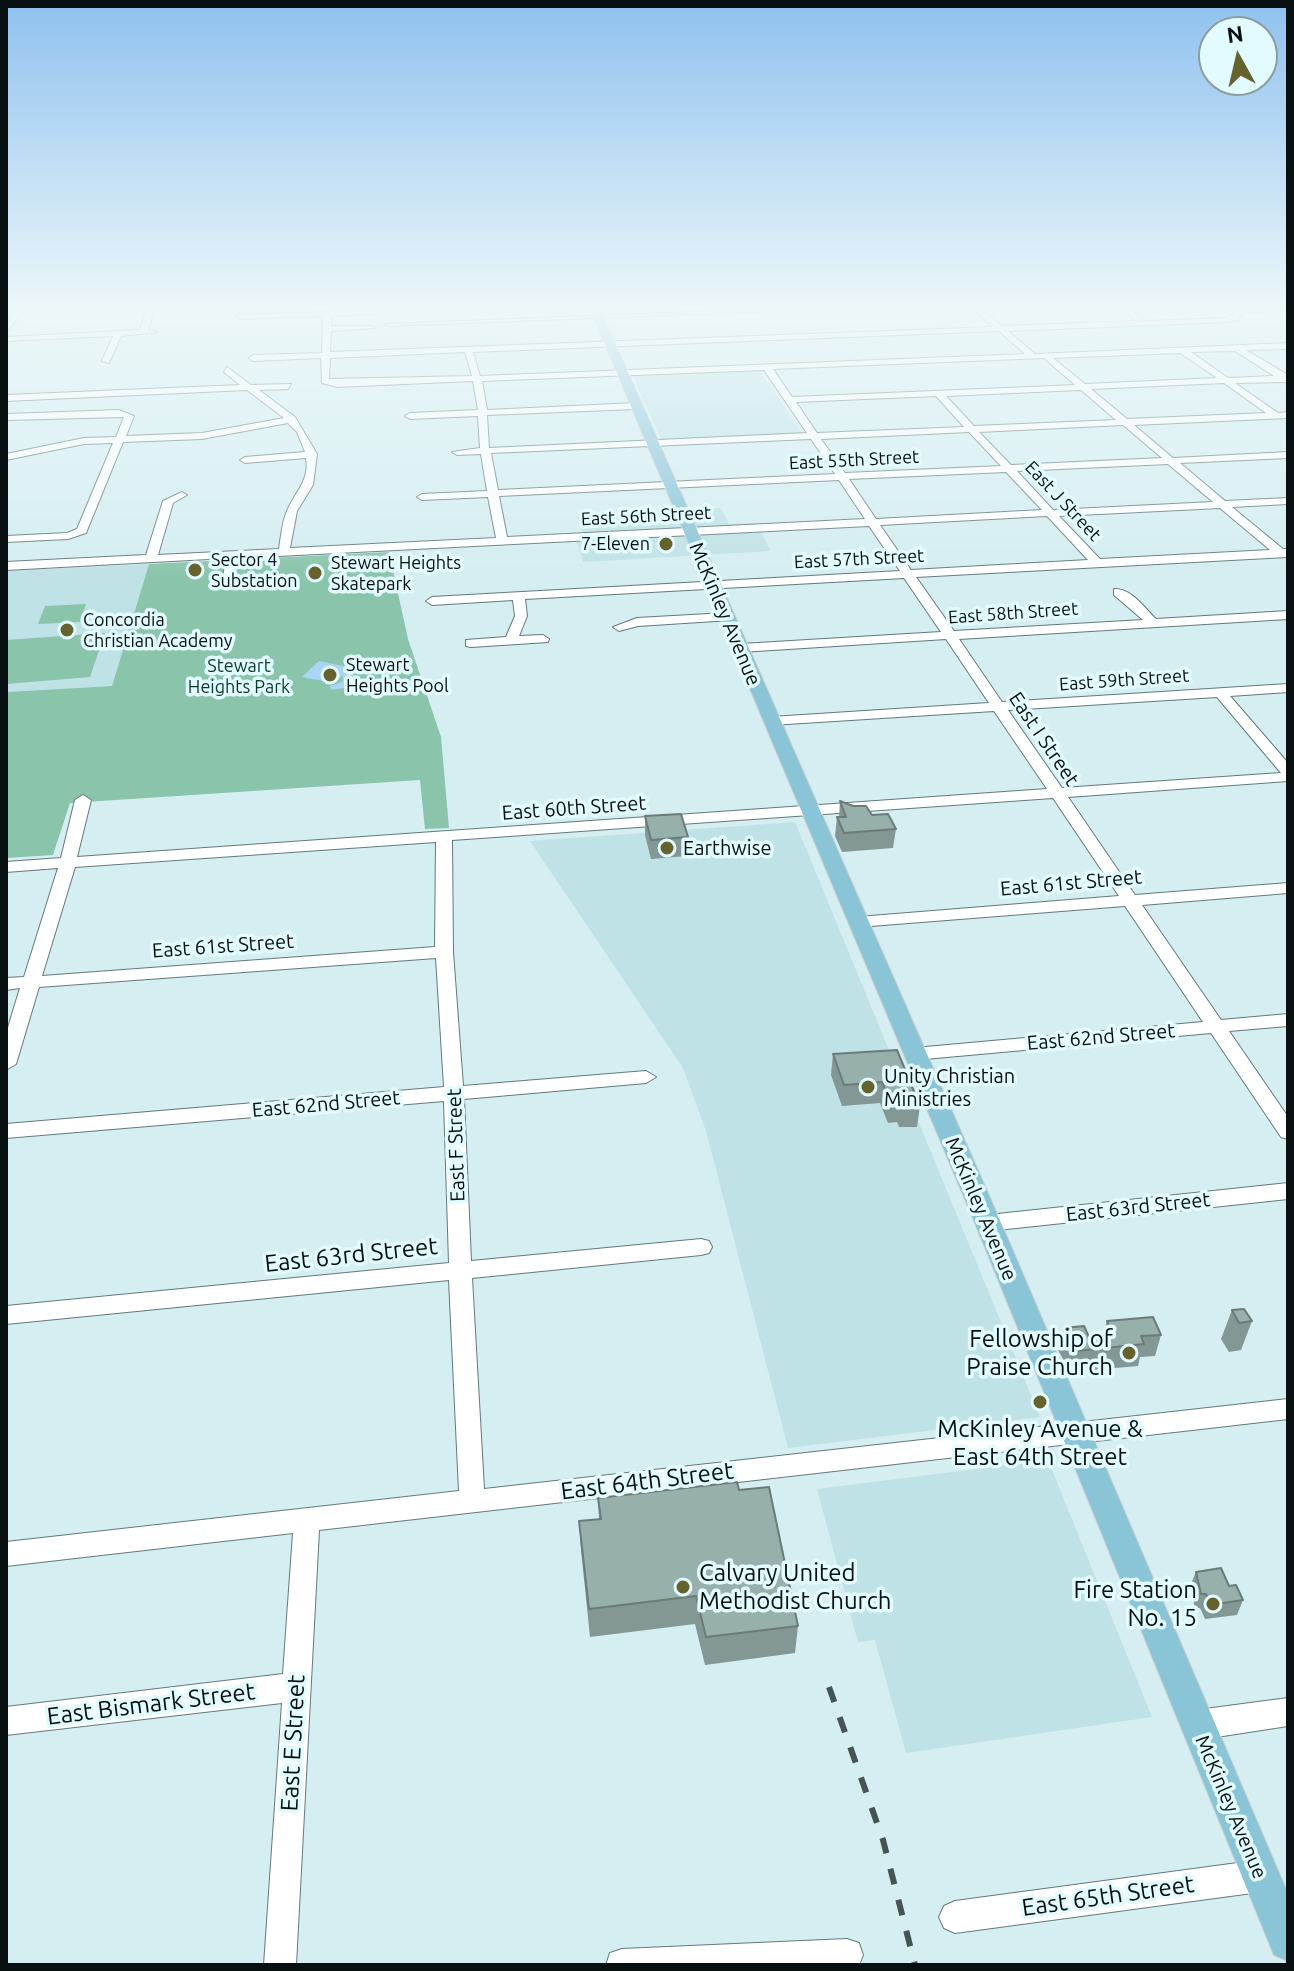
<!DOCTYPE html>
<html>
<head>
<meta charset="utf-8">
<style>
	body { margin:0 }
	#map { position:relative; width:1294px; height:1971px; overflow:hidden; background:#d5eef1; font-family:Ubuntu,sans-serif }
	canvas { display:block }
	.frame { position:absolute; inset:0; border:8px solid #081011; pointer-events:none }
	.north { position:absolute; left:1198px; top:16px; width:80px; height:80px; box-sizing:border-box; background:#e2fbfe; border:2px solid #8b9d9f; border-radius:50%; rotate:352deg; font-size:22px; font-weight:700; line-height:32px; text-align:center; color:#081011 }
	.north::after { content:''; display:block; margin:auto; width:28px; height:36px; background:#65622e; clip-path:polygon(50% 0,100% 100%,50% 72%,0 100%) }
</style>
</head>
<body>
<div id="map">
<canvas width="1294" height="1971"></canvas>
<div class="frame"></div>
<div class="north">N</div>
</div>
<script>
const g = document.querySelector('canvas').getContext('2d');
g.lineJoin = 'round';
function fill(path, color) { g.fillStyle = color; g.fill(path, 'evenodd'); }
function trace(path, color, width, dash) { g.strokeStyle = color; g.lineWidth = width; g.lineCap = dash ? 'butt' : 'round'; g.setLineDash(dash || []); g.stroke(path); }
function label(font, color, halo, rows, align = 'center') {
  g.font = font + ' Ubuntu,sans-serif'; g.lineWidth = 7; g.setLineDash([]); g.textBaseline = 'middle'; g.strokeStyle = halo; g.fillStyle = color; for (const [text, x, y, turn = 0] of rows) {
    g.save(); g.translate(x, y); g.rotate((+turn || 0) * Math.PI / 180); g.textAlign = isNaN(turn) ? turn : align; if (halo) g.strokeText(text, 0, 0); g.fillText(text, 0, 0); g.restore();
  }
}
fill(new Path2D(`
	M760,370L802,434L662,441L632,375Z
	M721,508L729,524L756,523L771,551L583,562L577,542L584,541L577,515Z
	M149,564L112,686L6,692V571Z
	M795,822L1040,1417L788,1448L706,1131L683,1068L530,841Z
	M1048,1460L1152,1717L906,1753L875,1640L858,1642L817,1489Z`), '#bfe2e6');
fill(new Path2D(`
	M389,552L408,639L441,737L449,828L425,829L420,780L70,803L53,855L6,858V692L112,686L149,564Z
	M86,604L80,622L38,624L45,606Z
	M105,633L90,677L6,684V640Z`), '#8ac5ab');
fill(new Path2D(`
	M319,661L343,666L360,665L364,669L347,673L357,676L344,688L331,690L330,686L342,682L343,675L334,683L302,677Z`), '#aad5f9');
const minor = new Path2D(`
	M20,304H28L6,333V325Z
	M70,304H78L73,309L69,307Z
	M148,304H156L148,330L158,332L121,336L109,363L102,361L113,336L6,341V337L140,330Z
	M898,304H954L388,326L384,324Z
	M967,304H975L1002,326L1136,321L1113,304H1121L1146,321L1228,318L1238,309L1288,306V310L1241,313L1239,320L1228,322L1008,331L1035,354L1288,343V349L1246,350L1288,375V382L1235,383L1278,413L1288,412V418L1134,425L1173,458L1288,452V458L1180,463L1225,501L1288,498V504L1232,507L1283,549H1288L1287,557L916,577L954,631L1143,620L1114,595V589C1131,588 1144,607 1156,619L1288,611V619L959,639L1002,702L1288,684V692L1230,696L1288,763V781L1068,797L1135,895L1288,883V893L1142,905L1221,1020L1288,1014V1026L1229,1031L1288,1117V1139L1281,1137L1211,1033L914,1060L907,1058L904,1054L914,1048L1203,1022L1125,906L858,927L849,922L858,917L1119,896L1053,798L452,840L453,952L463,1086L646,1071L656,1077L646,1083L464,1099L471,1261L701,1239L709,1241L712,1247L709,1253L701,1255L472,1278L484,1489L1288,1399V1419L319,1530L296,1965H264L282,1703L6,1735V1707L283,1674L293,1533L6,1566V1542L459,1491L449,1280L6,1324V1306L449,1263L444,1101L6,1138V1124L444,1087L436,958L39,987L16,1064L6,1070V1034L20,988L6,990V978L24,977L58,868L6,872V862L61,858L75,800L83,795L91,800L77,857L1047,789L994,711L771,725L764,721L771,717L989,703L946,639L741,652L735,648L741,644L941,632L904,578L525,599L527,616L519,636L543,635L549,639L548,642L471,647L466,646V640L506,637L515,616L513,600L432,605L426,601L432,597L900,571L869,526L238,558L234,580L228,584L222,580L227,558L6,570V562L146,555L163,501L182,492L187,495L173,503L158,555L279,549C281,536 282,522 287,511C295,492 310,480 306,458L245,463L240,460L245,457L305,452L297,432L288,423L202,439L123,442L86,533L68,539L6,542V536L67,533L77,529L113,443L84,444L6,460V454L84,438L116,437L124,417L6,420V414L119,410L134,416L126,436L202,433L284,418L247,390L6,401V395L240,385L224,372L227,367L251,385L291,384L288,389L259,390L295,417L317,454L313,485L297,511L290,548L496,538L488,497L422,500L417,497L422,494L487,491L481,454L457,455L452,452L480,448L478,416L410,419L405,416L410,413L478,410L473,381L337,387L322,383L321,358L253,361L249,358L253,355L322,353L323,316L239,319L236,315L378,310L375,314L331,316V326H371L375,328L331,331L330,352L993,327ZM999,331L1025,354L480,376L473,352ZM1235,351L1274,376L1228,378L1191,352ZM465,352L472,376L329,379L330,358ZM1180,353L1217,378L1085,384L1053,358ZM1044,358L1075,385L792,397L773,369ZM764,370L807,433L489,448L487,415L636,409L641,406L636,403L487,410L482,381ZM1224,383L1266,413L1127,419L1091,389ZM1081,390L1116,420L974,426L946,396ZM936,396L964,427L817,433L796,402ZM1123,425L1162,458L1011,465L979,432ZM969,432L1001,466L845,473L821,439ZM811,439L835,474L498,490L491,453ZM1168,464L1213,502L1053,510L1017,471ZM1006,472L1042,510L876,519L849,479ZM839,480L865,519L507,537L499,496ZM1220,508L1270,550L1100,559L1059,516ZM1047,516L1088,560L911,570L880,525ZM1217,697L1281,773L1062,788L1008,710ZM436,842L435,947L42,976L75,867Z
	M727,613L733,617L731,620L638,626L619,631L613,627L637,618Z
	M1288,1183V1199L988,1231L980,1229L977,1223L980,1217L988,1215Z
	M1288,1698V1726L1197,1740L1187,1735L1182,1725L1187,1715L1197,1710Z
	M1260,1860L1271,1865L1276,1876L1271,1887L1260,1892L955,1933L944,1928L939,1917L944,1906L955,1901Z
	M847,1939L859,1943L863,1955L859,1965H606L610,1953L622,1949Z`);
const major = new Path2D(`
	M588,304H598L1001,1223L1288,1894V1961L1274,1955L975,1223Z`);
trace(minor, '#63797c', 2);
trace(major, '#cecfcf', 2);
fill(minor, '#fff');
fill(major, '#8ac4d7');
trace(new Path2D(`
	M829,1687L883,1840L915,1965`), '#465355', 6, [16, 16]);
fill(new Path2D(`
	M840,801L872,815L896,829L893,848L842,852L835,836L837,817H839Z
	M645,816L688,837L687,856L651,859L645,835Z
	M897,1050L920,1106L917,1127H899L897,1122L888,1123L880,1103L842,1106L831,1075L833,1054Z
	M1232,1310L1252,1321L1241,1350L1229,1352L1221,1339Z
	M1107,1321L1161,1335L1155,1356L1140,1357L1138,1366L1070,1372L1058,1350L1064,1328L1089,1337L1103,1335Z
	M739,1490L798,1626L795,1653L705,1665L695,1624L590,1637L581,1550L579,1521L599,1519L598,1498Z
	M1196,1572L1229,1586L1243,1600L1237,1615L1205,1619L1200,1608H1195L1190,1586Z`), '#839794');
const building = new Path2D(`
	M840,801L853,806H866L872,815L888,814L896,829L844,833L837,817H846Z
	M681,814L688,837L651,840L645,816Z
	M897,1050L920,1106H902L900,1101L890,1102L882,1082L844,1085L833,1054Z
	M1244,1309L1252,1321L1239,1323L1232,1310Z
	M1153,1317L1161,1335L1141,1336L1144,1344L1076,1351L1064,1328L1084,1326L1089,1337L1113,1334L1107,1321Z
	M737,1482L739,1490L769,1487L798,1626L706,1637L696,1596L589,1609L579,1521L601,1519L598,1498Z
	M1221,1568L1229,1586L1236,1585L1243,1600L1211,1605L1206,1594H1201L1196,1572Z`);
fill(building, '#98b0ac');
trace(building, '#6a7b78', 2);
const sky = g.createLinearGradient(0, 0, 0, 579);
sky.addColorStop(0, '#8fc1ef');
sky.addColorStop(0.53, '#ecf7f9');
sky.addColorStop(1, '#ecf7f900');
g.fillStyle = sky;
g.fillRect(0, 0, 1294, 579);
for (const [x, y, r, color] of [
	[666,544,8,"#65622e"],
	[195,570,8,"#65622e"],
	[315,573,8,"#65622e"],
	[67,630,8,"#65622e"],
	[330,675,8,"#65622e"],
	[667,848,8,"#65622e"],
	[868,1087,8,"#65622e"],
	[1129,1353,8,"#65622e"],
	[1040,1402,8,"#65622e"],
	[683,1587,8,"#65622e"],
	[1213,1604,8,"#65622e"]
]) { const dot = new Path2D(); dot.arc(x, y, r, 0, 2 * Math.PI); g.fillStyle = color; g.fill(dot); trace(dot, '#e2fbfe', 3); }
label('18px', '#081011', '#e2fbfe', [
	["East 55th Street",854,460,-3],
	["East J Street",1063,501,47],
	["East 56th Street",646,516,-3],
	["East 57th Street",859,559,-3],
	["East 58th Street",1013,613,-4],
	["East 59th Street",1124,680,-4]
]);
label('18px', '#081011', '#e2fbfe', [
	["7-Eleven",650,544,"right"],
	["Sector 4",211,560],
	["Substation",211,581],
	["Stewart Heights",331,563],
	["Skatepark",331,584],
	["Concordia",83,620],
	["Christian Academy",83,641],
	["Stewart",346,665],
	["Heights Pool",346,686]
], 'left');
label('18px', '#0b3929', '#e2fbfe', [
	["Stewart",239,666],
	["Heights Park",239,687]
]);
label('20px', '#081011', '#e2fbfe', [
	["McKinley Avenue",725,614,67],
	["East I Street",1044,739,56],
	["East 60th Street",574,808,-4],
	["East 61st Street",1071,883,-5],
	["East 61st Street",223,946,-4],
	["East 62nd Street",1101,1037,-5],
	["East 62nd Street",326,1104,-5],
	["East F Street",456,1145,-92],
	["East 63rd Street",1138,1207,-6],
	["McKinley Avenue",981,1209,67],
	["McKinley Avenue",1231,1807,67]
]);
label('20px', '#081011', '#e2fbfe', [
	["Earthwise",683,848],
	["Unity Christian",884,1076],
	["Ministries",884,1099]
], 'left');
label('24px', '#081011', '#e2fbfe', [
	["East 63rd Street",351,1255,-6],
	["East 64th Street",647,1481,-7],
	["East Bismark Street",151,1704,-7],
	["East E Street",293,1743,-87],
	["East 65th Street",1108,1896,-8]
]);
label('24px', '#081011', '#e2fbfe', [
	["Fellowship of",1113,1339],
	["Praise Church",1113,1367],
	["McKinley Avenue &",1040,1429,"center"],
	["East 64th Street",1040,1457,"center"],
	["Calvary United",699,1573,"left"],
	["Methodist Church",699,1601,"left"],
	["Fire Station",1197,1590],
	["No. 15",1197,1618]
], 'right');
</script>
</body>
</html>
